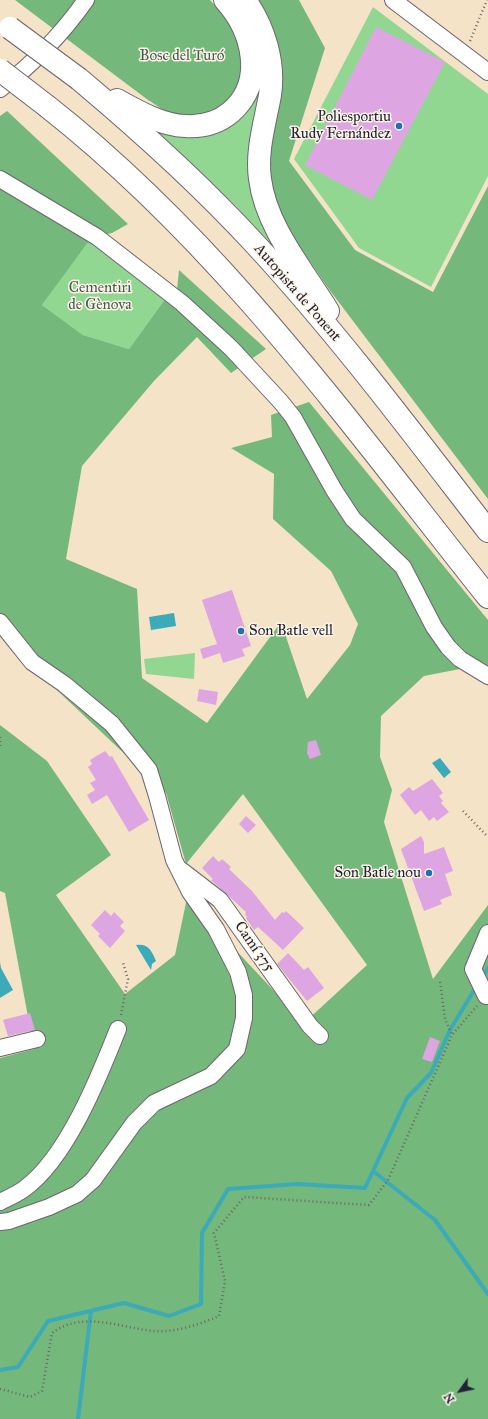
<!DOCTYPE html>
<html>
<head>
<meta charset="utf-8">
<style>
	body { margin:0 }
	#map { position:relative; width:488px; height:1419px; overflow:hidden; background:#f5e3c8; font-family:"IM FELL Great Primer",serif }
	canvas { display:block }
	.north { position:absolute; left:440px; top:1371px; width:40px; height:40px; -webkit-text-stroke:3px #fcf5e5; paint-order:stroke; rotate:237deg; font-size:11px; font-weight:700; line-height:16px; text-align:center; color:#22223b }
	.north::after { content:''; display:block; margin:auto; width:14px; height:18px; background:#22223b; clip-path:polygon(50% 0,100% 100%,50% 72%,0 100%) }
</style>
</head>
<body>
<div id="map">
<canvas width="488" height="1419"></canvas>
<div class="north">N</div>
</div>
<script>
const g = document.querySelector('canvas').getContext('2d');
g.lineJoin = 'round';
function fill(path, color) { g.fillStyle = color; g.fill(path, 'evenodd'); }
function trace(path, color, width, dash) { g.strokeStyle = color; g.lineWidth = width; g.lineCap = dash ? 'butt' : 'round'; g.setLineDash(dash || []); g.stroke(path); }
function label(font, color, halo, rows, align = 'center') {
  g.font = font + ' "IM FELL Great Primer",serif'; g.lineWidth = 3; g.setLineDash([]); g.textBaseline = 'middle'; g.strokeStyle = halo; g.fillStyle = color; for (const [text, x, y, turn = 0] of rows) {
    g.save(); g.translate(x, y); g.rotate((+turn || 0) * Math.PI / 180); g.textAlign = isNaN(turn) ? turn : align; if (halo) g.strokeText(text, 0, 0); g.fillText(text, 0, 0); g.restore();
  }
}
fill(new Path2D(`
	M373,7L488,94V176L431,287L359,248L294,159Z
	M259,76L295,270L235,205L149,123L198,133Z
	M90,238L168,295L129,349L83,335L42,305Z
	M195,653L194,679L146,674L144,659Z`), '#92d791');
fill(new Path2D(`
	M15,0H210C227,18 243,42 243,68C243,77 236,89 231,96C216,114 192,121 170,113C162,110 155,104 148,100Z
	M257,0H299L325,48L289,161L355,250L433,292L488,186V499L328,288L286,226L273,197L268,166L282,72L280,53L273,32Z
	M7,111L128,224L112,233L91,238L42,305L83,335L129,349L168,295L177,290L179,270L266,349L231,373L197,337L154,381L82,466L66,559L137,589L142,678L207,723L281,622L307,699L350,645L358,624L331,571L273,519L274,474L231,448L272,437L271,415L309,402L488,620V686L465,668L424,676L381,716L380,757L392,790L384,822L433,979L488,905V1419H0V1058L34,1049L5,893L0,891V725L47,761L111,855L56,895L125,994L175,955L187,898L304,1023L367,965L243,794L186,864L166,793L25,660L0,631V116Z`), '#75b87b');
fill(new Path2D(`
	M174,613L176,626L151,630L149,617Z
	M440,758L451,772L444,778L432,763Z
	M136,945C148,943 152,951 156,961L152,964L151,970Z
	M0,962L1,968L13,990L0,998Z`), '#3baab9');
trace(new Path2D(`
	M482,978L488,968
	M373,1171L435,1220L488,1294
	M0,1370L18,1367L48,1321L124,1303L169,1316L201,1304L202,1233L228,1189L297,1184L365,1188L407,1098L431,1073L450,1030L476,987
	M78,1419L91,1311`), '#3baab9', 4);
fill(new Path2D(`
	M376,27L445,62L372,200L305,165Z
	M232,590L251,646L242,649L245,656L223,663L220,653L203,659L200,649L217,644L202,600Z
	M199,689L218,692L216,705L197,701Z
	M316,740L321,755L310,759L307,753L308,742Z
	M105,751L110,757L112,756L149,820L129,832L107,795L92,804L87,795L95,790L90,783L96,780L88,767L92,764L90,760Z
	M432,779L443,793L439,796L443,801L441,803L449,812L437,821L434,817L429,821L421,810L415,815L400,795L409,787L413,791Z
	M246,816L256,825L248,833L239,824Z
	M421,836L424,842V854L444,847L453,871L445,874L452,895L440,900L442,904L424,911L401,849Z
	M213,856L219,862L222,859L231,867L229,869L252,891L275,920L282,912L284,913L286,911L304,928L283,950L258,927L254,930L246,918L247,917L245,914L246,912L211,880L213,879L202,868Z
	M105,910L111,916L114,912L124,922L120,926L125,931L110,948L98,936L100,934L91,925Z
	M288,953L304,970L308,967L324,988L307,1001L277,964Z
	M30,1013L35,1030L8,1036L3,1020Z
	M430,1037L440,1041L432,1062L422,1059Z`), '#dda5e1');
const minor = new Path2D(`
	M393,0L488,72
	M0,89C33,64 62,34 86,0
	M0,179L97,237L182,303L231,348L281,402L293,417L334,490L353,519L403,567L434,627L448,647L460,659L488,676
	M0,622L32,662L64,684L112,724L149,770L157,796L174,860L190,892L216,929L238,972L244,995V1018L237,1049L211,1076L154,1103L134,1123L93,1180L77,1194L49,1207L9,1221L0,1222
	M181,870L220,900L310,1026L320,1036
	M488,933L473,969L486,996L488,995
	M0,1048L37,1039
	M0,1202C8,1198 17,1194 24,1189C67,1158 99,1077 118,1029`);
const highway = new Path2D(`
	M245,0C264,27 275,62 270,95C265,123 256,151 260,179C266,227 303,270 328,311
	M79,79C141,131 201,185 256,245C339,335 413,434 488,531
	M117,100C137,111 161,125 185,126C201,127 218,123 231,112C266,82 253,31 225,0
	M48,107C222,244 351,425 488,597`);
trace(minor, '#6c666c', 18);
trace(highway, '#6c666c', 24);
trace(new Path2D(`
	M470,41L487,0
	M0,737V749
	M463,811L488,837
	M440,982L445,1019L452,1035
	M121,1015L128,979L123,963
	M0,1389L30,1397L42,1391L52,1333C83,1310 120,1328 154,1331C174,1333 201,1324 219,1316L225,1281L214,1233L244,1197L369,1205L388,1180L452,1035L477,1006`), '#6c666c', 2.5, [1, 3]);
trace(minor, '#fff', 16);
trace(highway, '#fff', 22);
const highwayBridge = new Path2D(`
	M10,28L79,79
	M0,70L48,107`);
trace(highwayBridge, '#6c666c', 24, []);
trace(highwayBridge, '#fff', 22);
for (const [x, y, r, color] of [
	[399,126,4,"#1f6fb2"],
	[241,631,4,"#1f6fb2"],
	[429,873,4,"#1f6fb2"]
]) { const dot = new Path2D(); dot.arc(x, y, r, 0, 2 * Math.PI); g.fillStyle = color; g.fill(dot); trace(dot, '#fcf5e5', 1.5); }
label('15px', '#445855', '#fcf5e5', [
	["Bosc del Turó",182,56],
	["Cementiri",100,288],
	["de Gènova",100,305]
]);
label('15px', '#22223b', '#fcf5e5', [
	["Poliesportiu",391,117],
	["Rudy Fernández",391,134],
	["Son Batle vell",249,631,"left"],
	["Son Batle nou",421,873]
], 'right');
label('15px', '#22223b', '#fcf5e5', [
	["Autopista de Ponent",297,293,49],
	["Camí 375",254,947,55]
]);
</script>
</body>
</html>
